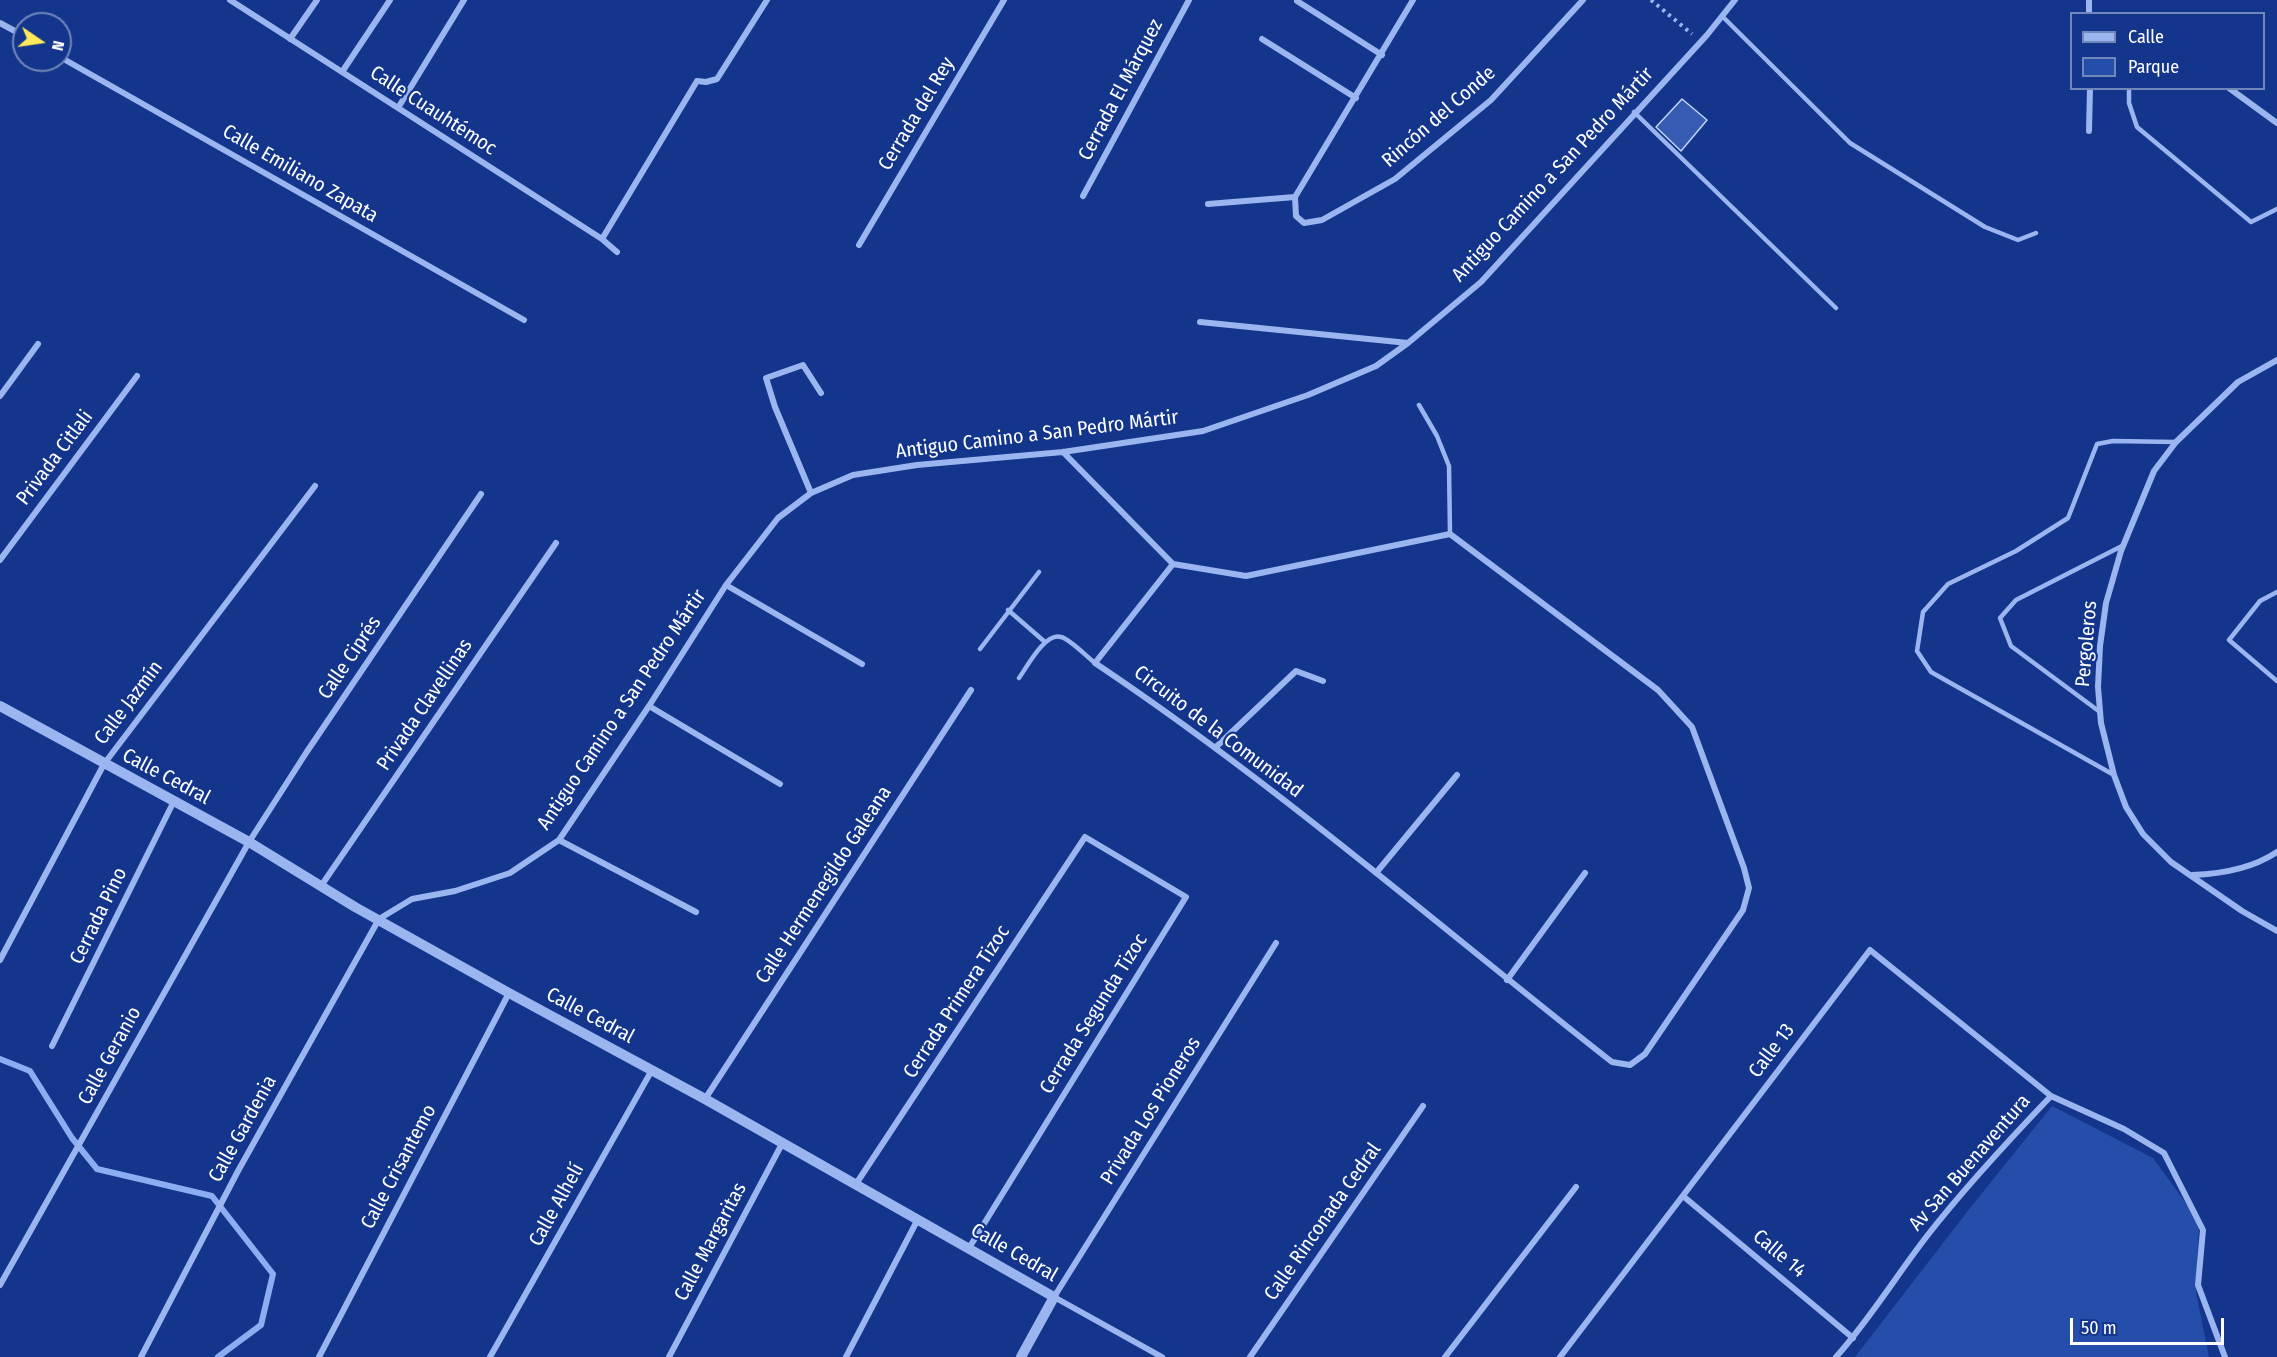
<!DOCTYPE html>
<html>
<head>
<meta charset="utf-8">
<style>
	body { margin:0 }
	#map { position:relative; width:2277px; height:1357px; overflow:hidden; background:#13358b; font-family:"Fira Sans Condensed",sans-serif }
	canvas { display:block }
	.legend { position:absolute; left:2070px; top:12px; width:195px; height:78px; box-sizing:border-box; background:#13358b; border:2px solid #7186b9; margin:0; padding:8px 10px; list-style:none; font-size:18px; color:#fff }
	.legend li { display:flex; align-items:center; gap:12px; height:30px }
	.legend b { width:30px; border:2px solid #7186b9 }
	.north { position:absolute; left:12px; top:12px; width:60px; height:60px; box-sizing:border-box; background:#13358b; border:2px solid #7186b9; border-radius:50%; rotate:103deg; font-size:16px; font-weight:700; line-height:24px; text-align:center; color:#fff }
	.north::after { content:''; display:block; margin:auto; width:21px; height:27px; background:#ffe95a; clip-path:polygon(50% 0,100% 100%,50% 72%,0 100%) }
	.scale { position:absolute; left:2070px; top:1318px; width:154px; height:27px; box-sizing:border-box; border:3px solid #fff; border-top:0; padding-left:8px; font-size:18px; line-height:21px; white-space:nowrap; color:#fff; -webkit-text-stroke:4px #13358b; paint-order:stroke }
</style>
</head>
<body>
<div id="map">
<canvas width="2277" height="1357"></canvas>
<ul class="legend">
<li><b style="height:8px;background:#9bb5f0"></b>Calle</li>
<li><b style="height:16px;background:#254daa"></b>Parque</li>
</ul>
<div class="north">N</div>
<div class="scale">50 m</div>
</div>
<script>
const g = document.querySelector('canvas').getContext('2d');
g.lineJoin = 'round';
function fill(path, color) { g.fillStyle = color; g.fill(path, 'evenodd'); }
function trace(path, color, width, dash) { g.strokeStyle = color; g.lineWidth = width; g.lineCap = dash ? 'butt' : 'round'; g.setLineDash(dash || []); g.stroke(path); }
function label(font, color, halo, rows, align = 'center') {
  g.font = font + ' "Fira Sans Condensed",sans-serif'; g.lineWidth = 4.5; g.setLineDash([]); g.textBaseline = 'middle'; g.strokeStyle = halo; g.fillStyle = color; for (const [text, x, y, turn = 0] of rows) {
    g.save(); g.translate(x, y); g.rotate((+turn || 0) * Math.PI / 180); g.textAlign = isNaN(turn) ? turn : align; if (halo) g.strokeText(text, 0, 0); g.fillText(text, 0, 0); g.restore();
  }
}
fill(new Path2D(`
	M2052,1106L2153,1158L2199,1221L2196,1292L2209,1357H1855L1970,1208Z`), '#254daa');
trace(new Path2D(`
	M0,1059L30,1071L72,1138L97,1169L212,1196L273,1274L261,1325L218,1357`), '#8dadf3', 6);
const building = new Path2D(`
	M1682,99L1707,120L1681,151L1656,127Z`);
fill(building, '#375bb2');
trace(building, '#c2d3fc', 1.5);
trace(new Path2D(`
	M1651,0L1692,34`), '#9bb5f0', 4, [3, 4.5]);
trace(new Path2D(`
	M1723,17L1850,143L1985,227L2018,240L2036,233
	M2129,88V103L2137,127L2251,222L2277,209
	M1634,112L1836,308
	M1419,405L1437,436L1449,466L1450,534
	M2277,592L2260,601L2229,640L2277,681
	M1008,610L1045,642
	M980,649L1039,572
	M1019,678C1027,667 1045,632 1061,637C1070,639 1087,657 1095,663
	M2100,712L2011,646L2000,618L2016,600L2122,546
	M2114,775L1931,672L1917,651L1923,612L1948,584L2016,551L2068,518L2097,444L2113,441L2176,442`), '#9bb5f0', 4.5);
trace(new Path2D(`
	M230,0L602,239L617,252
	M1413,0L1295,197L1296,216L1304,223L1322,220L1395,179L1491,100L1583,0
	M2089,0V14
	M1297,1L1382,55
	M0,23L24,36
	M290,39L317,0
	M1262,39L1356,98
	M60,57L524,320
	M342,72L390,0
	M2229,88L2277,123
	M398,108L464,0
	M2089,131L2090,88
	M1083,196L1189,0
	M1208,204L1295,197
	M602,239L697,81L706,82L717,79L767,0
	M859,245L1004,0
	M1200,322L1408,343
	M2277,360L2238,382L2176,442L2154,471L2121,551L2106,603L2100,646L2098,687L2101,723L2114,775L2126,807L2143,834L2171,862L2242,911L2277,931
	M0,396L38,344
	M1063,452L1173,564
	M811,493L775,407L766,378L803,365L821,393
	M1450,534L1658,690L1692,727L1744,868L1749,888L1743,910L1645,1054L1630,1065L1612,1062C1441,928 1276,784 1095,663L1173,564L1246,576Z
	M0,560L137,376
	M726,585L862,664
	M649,706L780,784
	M1215,748L1296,671L1323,681
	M559,840L696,912
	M1376,873L1457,775
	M2192,875C2221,874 2252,869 2277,852
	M321,886L556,543
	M0,960L104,764L315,486
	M1507,980L1585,873
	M52,1046L174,801
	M705,1099L971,690
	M856,1184L1085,837L1186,897L969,1248
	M1683,1196L1853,1338
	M0,1285L249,842L306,753L481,494
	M141,1357L238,1171L379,919L412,899L455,891L510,873L559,840L649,706L726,585L778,518L811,493L853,475L917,465L1063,452L1203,431L1308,395L1376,366L1408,343L1481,282L1707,35L1735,0
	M319,1357L509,993
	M490,1357L652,1070
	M669,1357L783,1142
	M846,1357L918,1219
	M1162,1357L1054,1297L1276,943
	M1250,1357L1423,1106
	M1445,1357L1576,1187
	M1560,1357L1870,950L2051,1096
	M1836,1357C1870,1319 1896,1276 1927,1236C1965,1187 2008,1141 2051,1096L2124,1129L2164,1153L2203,1230L2198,1285L2225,1357`), '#9bb5f0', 6);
trace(new Path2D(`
	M0,706L249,842L355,907L509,993L705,1099L1054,1297L1021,1357`), '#9bb5f0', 10);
label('20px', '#fff', '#13358b', [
	["Cerrada El Márquez",1121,90,-62],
	["Calle Cuauhtémoc",433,111,33],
	["Cerrada del Rey",917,114,-59],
	["Rincón del Conde",1439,117,-41],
	["Calle Emiliano Zapata",300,174,30],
	["Antiguo Camino a San Pedro Mártir",1553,175,-47],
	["Antiguo Camino a San Pedro Mártir",1037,435,-7],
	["Privada Citlali",55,458,-53],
	["Pergoleros",2087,644,-85],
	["Calle Ciprés",350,658,-56],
	["Calle Jazmín",129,703,-53],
	["Privada Clavellinas",425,705,-56],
	["Antiguo Camino a San Pedro Mártir",622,710,-56],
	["Circuito de la Comunidad",1218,732,37],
	["Calle Cedral",166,777,28],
	["Calle Hermenegildo Galeana",824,885,-57],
	["Cerrada Pino",99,916,-64],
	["Cerrada Primera Tizoc",957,1002,-57],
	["Cerrada Segunda Tizoc",1094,1014,-58],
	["Calle Cedral",590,1016,28],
	["Calle 13",1772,1051,-53],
	["Calle Geranio",110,1056,-61],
	["Privada Los Pioneros",1151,1111,-58],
	["Calle Gardenia",243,1129,-61],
	["Av San Buenaventura",1970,1163,-49],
	["Calle Crisantemo",399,1167,-62],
	["Calle Alhelí",557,1205,-61],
	["Calle Rinconada Cedral",1323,1222,-55],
	["Calle Margaritas",711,1242,-62],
	["Calle Cedral",1014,1253,30],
	["Calle 14",1779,1254,40]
]);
</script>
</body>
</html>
